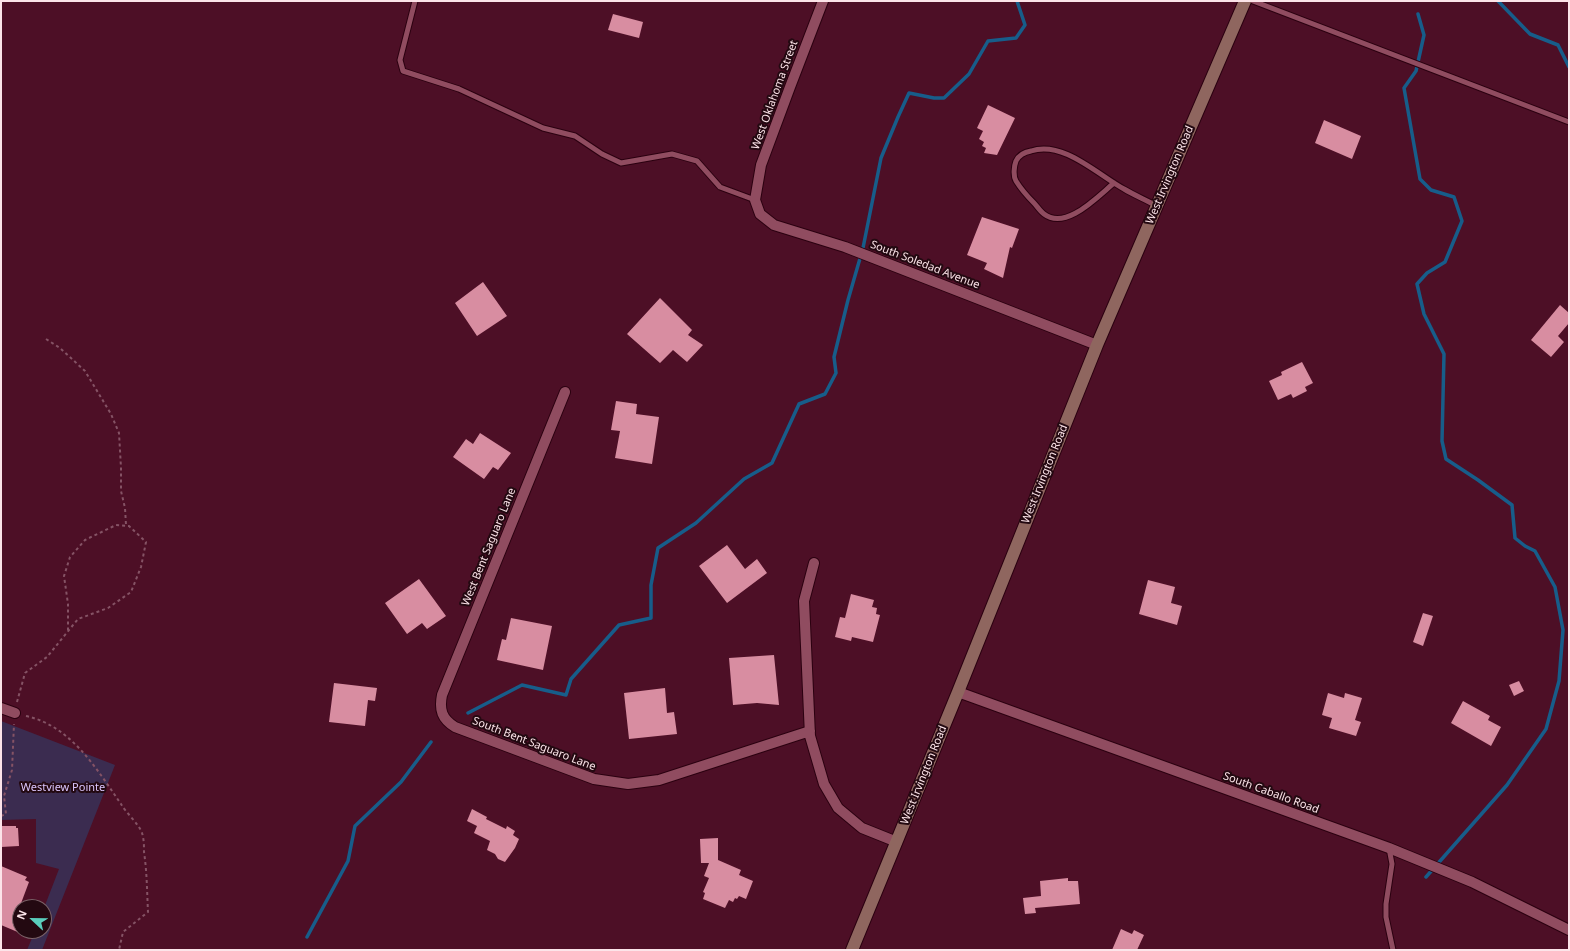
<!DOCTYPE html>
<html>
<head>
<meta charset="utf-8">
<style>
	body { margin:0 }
	#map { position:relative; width:1570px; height:951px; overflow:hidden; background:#4d0f26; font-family:"Noto Sans",sans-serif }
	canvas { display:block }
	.frame { position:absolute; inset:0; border:2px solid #fce4e9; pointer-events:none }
	.north { position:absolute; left:12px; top:899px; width:40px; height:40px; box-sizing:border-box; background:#230911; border:1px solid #7a6167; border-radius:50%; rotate:292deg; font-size:11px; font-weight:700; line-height:16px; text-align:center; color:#fce4e9 }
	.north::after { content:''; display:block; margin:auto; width:14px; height:18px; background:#5acebd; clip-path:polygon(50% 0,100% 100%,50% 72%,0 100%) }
</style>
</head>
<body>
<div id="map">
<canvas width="1570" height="951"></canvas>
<div class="frame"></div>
<div class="north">N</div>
</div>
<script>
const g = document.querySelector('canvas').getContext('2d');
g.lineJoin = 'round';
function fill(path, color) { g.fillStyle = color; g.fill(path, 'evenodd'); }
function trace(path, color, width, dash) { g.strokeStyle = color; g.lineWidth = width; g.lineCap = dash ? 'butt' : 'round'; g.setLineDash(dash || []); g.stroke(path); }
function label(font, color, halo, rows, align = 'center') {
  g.font = font + ' "Noto Sans",sans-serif'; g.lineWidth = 4; g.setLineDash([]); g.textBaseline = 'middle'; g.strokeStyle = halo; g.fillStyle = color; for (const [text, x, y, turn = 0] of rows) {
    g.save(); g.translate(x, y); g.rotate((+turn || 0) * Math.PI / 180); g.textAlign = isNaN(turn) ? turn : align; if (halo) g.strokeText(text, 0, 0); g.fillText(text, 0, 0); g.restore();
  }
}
fill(new Path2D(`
	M1,721L115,765L42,950H27L35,931H44V908L59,869L36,863V819L1,820Z`), '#3b2c50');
trace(new Path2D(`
	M1498,1L1530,34L1558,45L1569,67
	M1418,14L1424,35L1416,71L1404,88L1420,179L1431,190L1454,197L1462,221L1445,262L1427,273L1417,284L1424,314L1444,354L1442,441L1446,459L1478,480L1512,505L1515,538L1525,546L1535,551L1555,587L1563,630L1559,681L1546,729L1507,785L1426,877
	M468,713L522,685L566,695L571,679L619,625L651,618V585L658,548L696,523L744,479L772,463L799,404L825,394L836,373L834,357L848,300L863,248L881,158L898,117L909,93L934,98H944L969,74L988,41L1016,38L1025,25L1017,1
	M307,937L348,861L355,826L401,782L431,742`), '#175d8a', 3.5);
fill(new Path2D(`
	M613,14L643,22L639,38L608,30Z
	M988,105L1015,118L997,155L984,153L986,148L982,146L984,142L979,139L983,131L977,128Z
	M1324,120L1361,136L1352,159L1315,143Z
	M982,217L1019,229L1012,248L1010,247L1003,278L984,269L987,263L967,255Z
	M483,282L507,316L477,336L455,303Z
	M660,298L692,330L688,335L703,345L687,362L673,350L660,363L627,334Z
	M1560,305L1569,313V323L1558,336L1564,342L1551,357L1531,340Z
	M1302,362L1313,383L1305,387L1307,391L1293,398L1291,394L1278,400L1269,381L1282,375L1281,372Z
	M616,401L637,404L636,414L659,417L652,464L615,458L620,431L611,430Z
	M480,433L511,453L498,470L493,467L484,479L453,457L466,439L473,444Z
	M727,545L745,569L757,559L767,573L727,603L699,566Z
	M419,579L446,616L427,629L422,623L407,634L385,603Z
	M1148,580L1175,587L1171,603L1182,606L1177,625L1139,614Z
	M851,594L874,600L872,607L877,608L876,614L880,615L873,642L852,637L851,641L835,637L840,617L845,618Z
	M1423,613L1433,616L1423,646L1413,642Z
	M511,618L552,626L543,670L497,660L502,639L506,640Z
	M774,655L779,705L757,703L733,705L729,658Z
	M1519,681L1524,691L1514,696L1509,685Z
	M334,683L377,688L375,701L368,700L365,726L329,722Z
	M665,688L667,713L674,712L677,734L629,739L624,693Z
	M1328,693L1344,698L1345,693L1362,698L1355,720L1361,722L1356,736L1329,728L1332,718L1322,715Z
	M1463,701L1490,716L1488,720L1501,727L1491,746L1451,723Z
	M472,809L487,817L486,819L506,829L507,826L515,831L513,835L519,839L515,848L505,862L498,859L495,854L487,850L490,841L474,833L477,826L467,821Z
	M1,826H16V828H18L19,846L1,847Z
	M718,838V860L741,870L739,875L753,881L746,899L739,896L737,899L735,898L733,902L729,900L725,908L703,899L705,893L703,892L709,878L704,876L709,863H701L700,839Z
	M1,866L27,877L25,880L29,882L20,906V933L1,925Z
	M1068,878V881H1078L1080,904L1035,908L1036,913L1025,914L1023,898L1041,896L1040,881Z
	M1121,929L1132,934L1134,930L1144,935L1137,950H1112Z`), '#d88da1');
const lane = new Path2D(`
	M415,1L400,60L403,71L459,89L543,128L575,136L602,154L621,163L672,154L697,161L720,187L755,200
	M1253,1L1569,122
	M1114,183C1098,196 1066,231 1044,214C1040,211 1037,206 1034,203C1027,196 1021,189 1016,181C1013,176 1014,166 1016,161C1019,155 1025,152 1031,151C1063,140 1098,175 1124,189C1134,195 1146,200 1157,206
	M1389,848L1392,864L1386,904V917L1393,950`);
const street = new Path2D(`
	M823,1L790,87L761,165L755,200L760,214L774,225L845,247L1097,345
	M565,392L442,695C439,710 442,719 455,727L594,779L628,784L659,780L810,731
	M814,563L804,601L810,736L824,784L838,808L862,828L897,842
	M958,692L1389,848L1472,882L1569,930
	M1,708L15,713`);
const secondary = new Path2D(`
	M852,950L958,692L1097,345L1245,1`);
trace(lane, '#2b0010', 7);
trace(street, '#2b0010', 12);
trace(secondary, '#2b0010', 14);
trace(new Path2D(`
	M46,339L60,348L85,371L111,414L119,433L121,468V491L125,508L126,525
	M17,702L25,673L47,657L78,619L108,608L131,592L141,567L146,542L129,526L116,525L85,540L70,557L64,576L68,604V630
	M26,716C71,726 96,768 121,804C126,813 139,824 142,833C144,839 144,846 144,852C147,872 147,892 148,912L123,932L119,950
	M1,816L6,814L4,796L12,770L14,724`), '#855365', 2, [3, 3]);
trace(lane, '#904c60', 5);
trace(street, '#904c60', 10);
trace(secondary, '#8f665f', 12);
label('11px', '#fce4e9', '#230911', [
	["West Oklahoma Street",775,95,-70],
	["West Irvington Road",1170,175,-67],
	["South Soledad Avenue",925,265,21],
	["West Irvington Road",1045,474,-68],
	["West Bent Saguaro Lane",489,547,-68],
	["South Bent Saguaro Lane",534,744,21],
	["West Irvington Road",924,775,-68],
	["South Caballo Road",1271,793,20]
]);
label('11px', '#dbc6fd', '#230911', [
	["Westview Pointe",63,788]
]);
</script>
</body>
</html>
